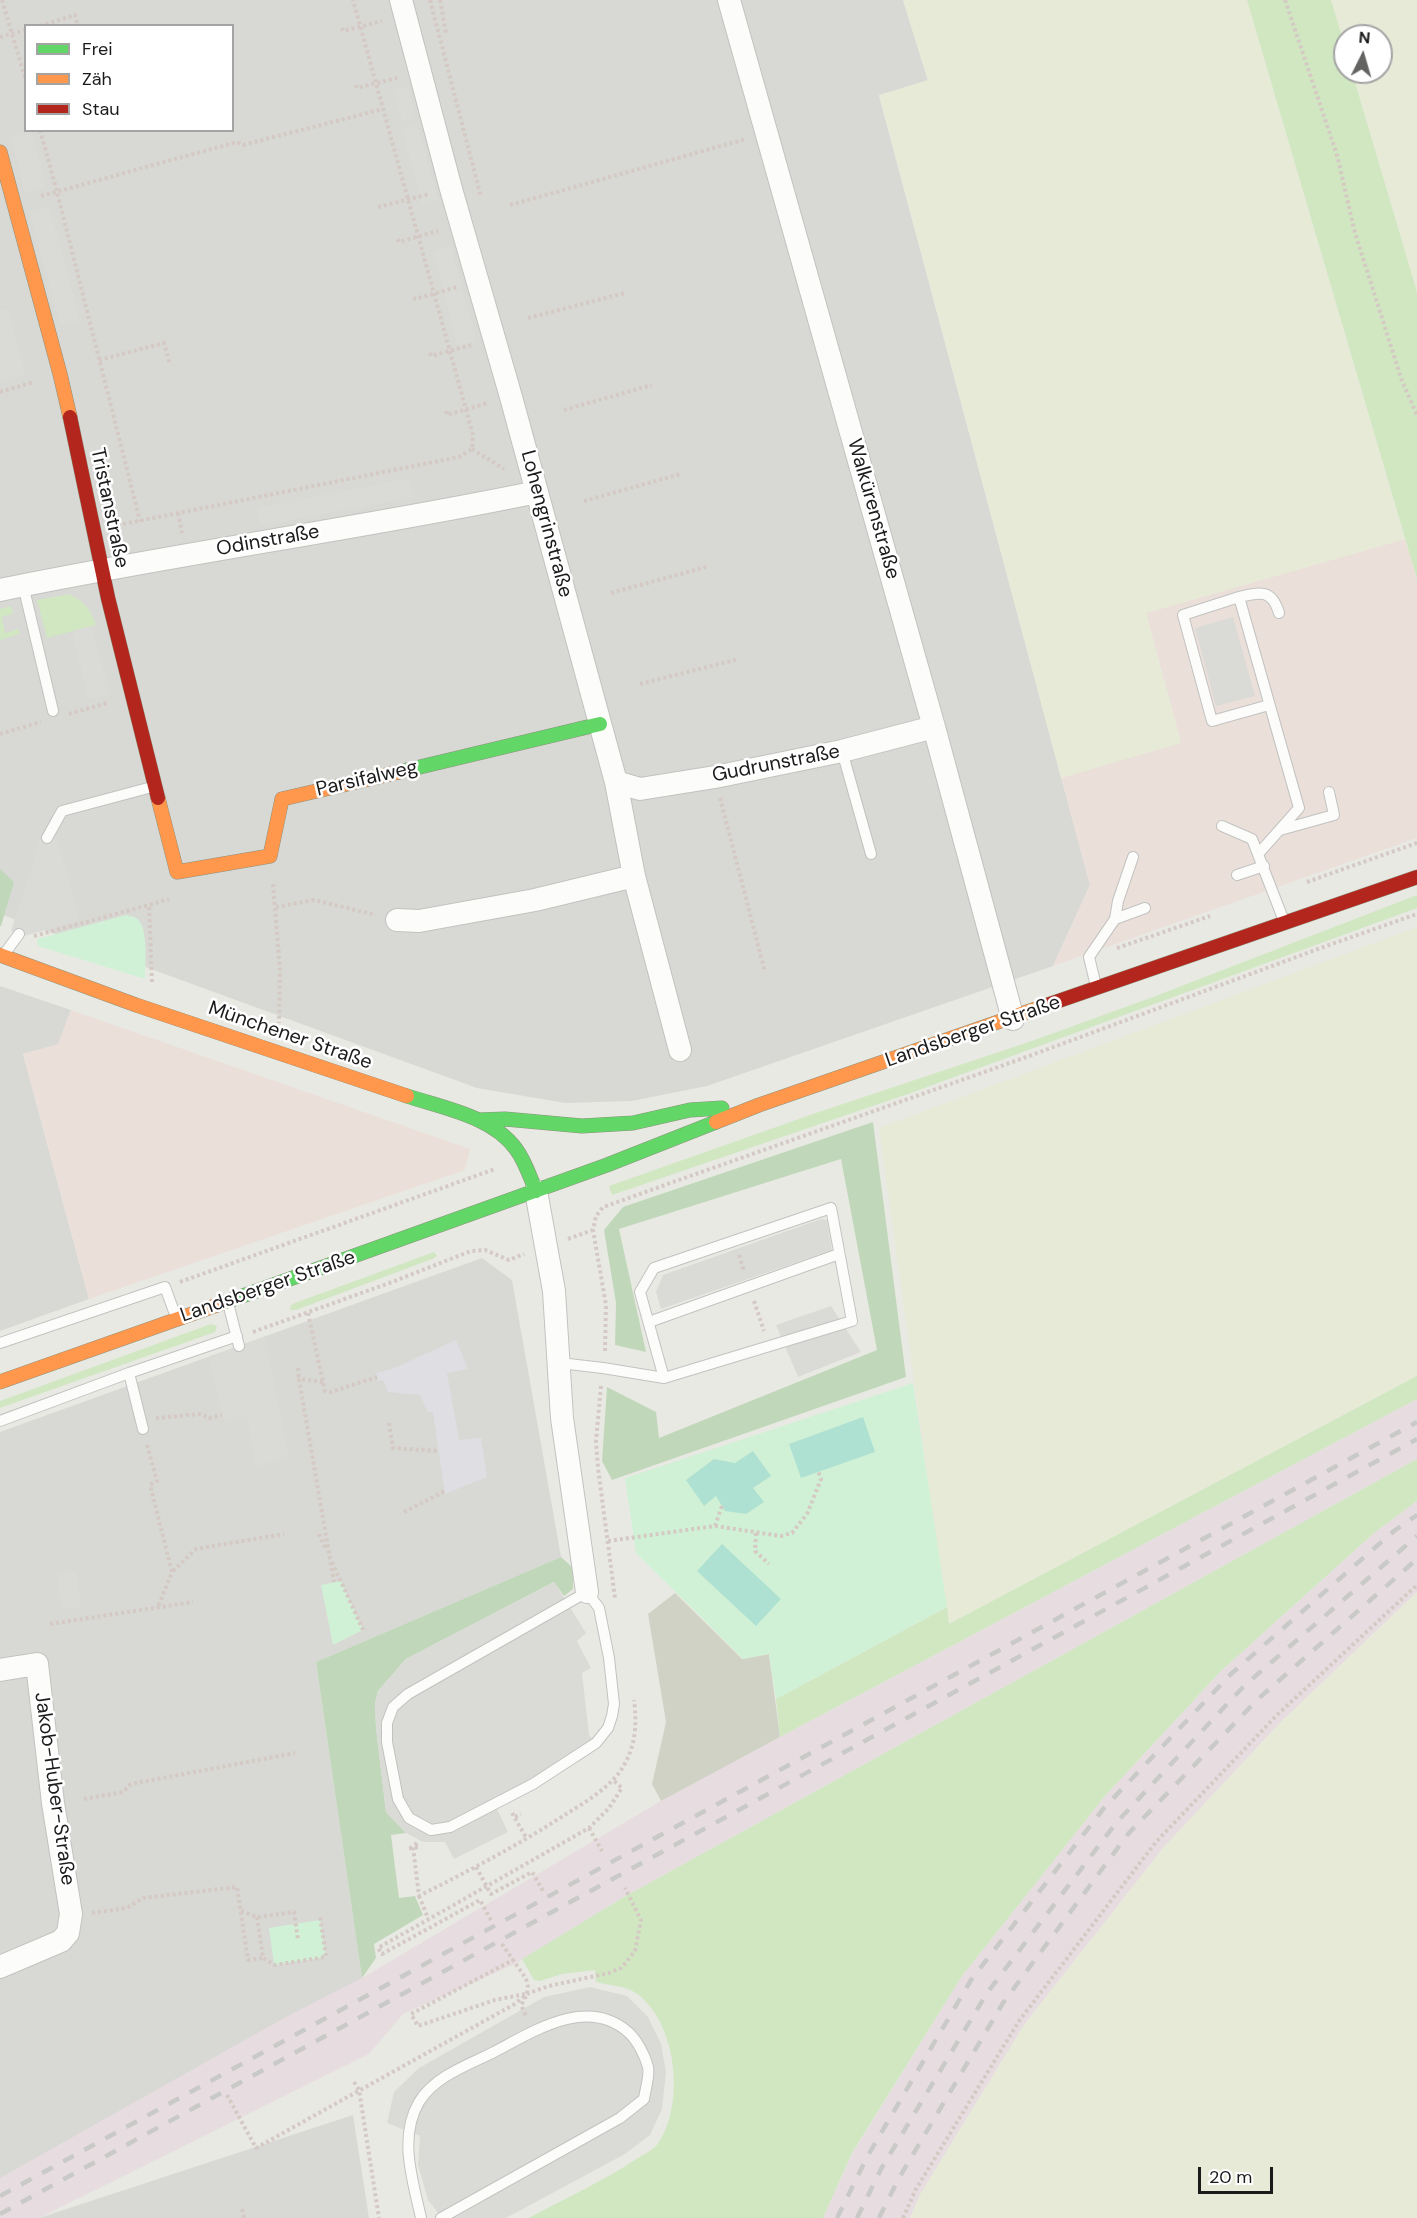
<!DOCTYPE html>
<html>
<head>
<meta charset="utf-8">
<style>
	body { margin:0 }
	#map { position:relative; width:1417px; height:2218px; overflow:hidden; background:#e9e9e4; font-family:"DM Sans",sans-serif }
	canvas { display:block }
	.legend { position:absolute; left:24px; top:24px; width:210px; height:108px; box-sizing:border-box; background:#fff; border:2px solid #a4a4a4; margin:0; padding:8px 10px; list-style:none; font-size:18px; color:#1b1b1b }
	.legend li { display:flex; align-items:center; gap:12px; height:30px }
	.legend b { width:30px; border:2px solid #a4a4a4 }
	.north { position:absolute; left:1333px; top:24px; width:60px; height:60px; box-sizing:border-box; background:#fff; border:2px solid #a4a4a4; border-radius:50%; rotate:5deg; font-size:16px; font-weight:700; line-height:24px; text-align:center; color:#1b1b1b }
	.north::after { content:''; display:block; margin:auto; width:21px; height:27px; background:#636361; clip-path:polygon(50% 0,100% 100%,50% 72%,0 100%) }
	.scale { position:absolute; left:1198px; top:2167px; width:75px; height:27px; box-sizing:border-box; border:3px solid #1b1b1b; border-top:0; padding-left:8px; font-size:18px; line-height:21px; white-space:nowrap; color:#1b1b1b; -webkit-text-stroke:4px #fff; paint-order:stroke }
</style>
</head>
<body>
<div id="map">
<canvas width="1417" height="2218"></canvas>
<ul class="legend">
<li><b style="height:8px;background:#63d668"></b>Frei</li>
<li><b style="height:8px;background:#ff974d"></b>Zäh</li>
<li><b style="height:8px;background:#b3261e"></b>Stau</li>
</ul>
<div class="north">N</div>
<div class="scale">20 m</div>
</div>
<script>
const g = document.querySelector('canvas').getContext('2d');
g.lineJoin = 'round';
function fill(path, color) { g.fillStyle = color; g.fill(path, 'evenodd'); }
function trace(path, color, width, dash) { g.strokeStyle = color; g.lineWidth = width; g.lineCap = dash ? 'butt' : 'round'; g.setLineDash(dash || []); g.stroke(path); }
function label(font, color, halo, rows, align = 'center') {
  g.font = font + ' "DM Sans",sans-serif'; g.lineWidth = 5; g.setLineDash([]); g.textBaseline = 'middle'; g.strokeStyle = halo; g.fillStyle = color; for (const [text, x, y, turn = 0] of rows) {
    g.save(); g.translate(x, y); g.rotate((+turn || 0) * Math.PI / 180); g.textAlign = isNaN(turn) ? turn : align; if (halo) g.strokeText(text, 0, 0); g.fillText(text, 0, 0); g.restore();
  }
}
fill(new Path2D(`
	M0,0H903L928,81L879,96L1090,885L1053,966L707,1086L632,1101L565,1103L477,1088L0,914ZM26,26H232V130H26Z
	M0,986L71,1010L58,1045L23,1054L89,1299L0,1331Z
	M482,1258L512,1280L561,1557L316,1662L362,1978L287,2021L0,2180V1432Z
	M353,2115L369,2218H40L42,2217Z`), '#d8d8d5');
fill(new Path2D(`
	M1405,539L1417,579V838L1053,966L1090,885L1061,778L1181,742L1146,613Z
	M71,1010L470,1149L465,1170L89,1299L23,1054L58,1044Z`), '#ebdfd9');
fill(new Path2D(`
	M1417,1399V1459L624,1897L515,1964L403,2014L369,2054L39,2218H0V2178L284,2018L362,1978L671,1795Z
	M1417,1501V1592L1281,1722L1164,1847L1024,2025L921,2193L910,2218H823L852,2154L962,1976L1105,1796L1221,1671L1374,1533Z`), '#e7dde1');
fill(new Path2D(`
	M675,1593L742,1659L769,1654L780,1737L661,1801L652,1784L666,1722L648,1614Z`), '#d1d2c6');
fill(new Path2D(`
	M903,0H1247L1405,539L1146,613L1181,743L1061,778L879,95L928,80Z
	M1331,0H1417V292L1352,72H1381V36H1345V47Z
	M1417,927V1376L948,1625L879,1128Z
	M1417,1592V2218H910L921,2193L1024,2025L1164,1847L1281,1722Z`), '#e6ead7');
fill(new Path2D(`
	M1247,0H1331L1345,47V72H1352L1417,292V579Z
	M69,594C84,601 91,609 96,625L47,638L37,600Z
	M11,606L13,614L2,617L5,633L18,629L20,634L0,640V609Z
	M1417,895V908L908,1094L612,1195L609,1186L813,1114L1029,1042L1153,997Z
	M434,1252L437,1256L432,1259L296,1310H290L291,1305L295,1303Z
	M211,1324L217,1326L215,1332L0,1408V1401Z
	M1417,1376V1399L780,1737L776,1699L947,1607L949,1624Z
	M1417,1459V1501L1374,1533L1221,1671L1105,1796L962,1976L852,2153L823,2218H529C565,2198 604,2181 638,2158C644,2154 653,2150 657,2145C686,2105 677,2022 636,1993C626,1986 607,1985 596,1982L595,1970L562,1974L540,1981L534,1980L522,1959L624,1897Z`), '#d0e7c2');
fill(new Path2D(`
	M0,869L14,882L1,926H0Z
	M873,1122L906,1377L612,1480L602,1461L607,1387L656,1412L659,1438L877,1350L841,1159L619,1229L646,1352L615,1345L616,1303L604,1230L623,1207Z
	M561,1557L573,1568V1589L564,1596L554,1582L406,1659L378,1691L375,1704L376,1727L386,1812L406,1833L391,1835L399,1898L415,1896L423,1915L374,1944L376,1958L362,1978L316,1662Z`), '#c0d8b9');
fill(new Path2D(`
	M126,915C129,916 133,916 136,918C149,925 145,965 145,979L38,946L37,939Z
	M913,1383L947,1607L776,1699L769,1654L743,1659L636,1553L625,1478Z
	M341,1581L363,1630L333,1645L321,1585Z
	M320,1920L326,1957L274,1965L269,1928Z`), '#d1f1d6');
fill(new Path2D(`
	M863,1417L875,1452L801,1478L789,1444Z
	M753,1451L771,1476L753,1488L764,1502L746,1514L725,1511L716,1496L704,1506L686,1480L714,1459L735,1463Z
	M722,1544L781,1599L756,1626L697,1571Z`), '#afe1d3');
fill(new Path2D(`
	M408,87L416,118L402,121L394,90Z
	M418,125L438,200L422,204L402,130Z
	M31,132L45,188L25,193L10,137Z
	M49,206L80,320L60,325L29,211Z
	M451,246L476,342L458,346L433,251Z
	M8,309L26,374L0,382V311Z
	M410,478L414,497L260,526L257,508Z
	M1233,617L1255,696L1216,706L1195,628Z
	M92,626L110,694L89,699L72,631Z
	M56,835L80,920L24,936L19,934L11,931L40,840Z
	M821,1219L827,1220L832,1250L661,1309L656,1292L663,1275Z
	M831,1306L861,1352L798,1377L776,1325Z
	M265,1337L289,1458L256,1466L247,1417L224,1421L208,1358Z
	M76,1571L81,1607L62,1609L57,1574Z
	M554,1582L586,1633L577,1641L591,1668L582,1673L589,1735L596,1743L495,1805L508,1832L454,1859L445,1842H423L406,1833L386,1812L376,1727L375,1704L378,1691L406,1659Z
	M590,1987L627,1996L648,2017L661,2044L666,2072L662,2109L650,2135L625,2154L506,2218H442L428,2200L418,2165L420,2136L387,2123L394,2092L419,2068L544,1997Z`), '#dadad7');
fill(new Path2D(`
	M456,1340L468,1369L447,1373L459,1440L481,1438L487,1477L445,1494L433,1412H428L420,1395L388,1392L383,1380L378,1381L376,1373L392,1369Z`), '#dfdee3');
const lane = new Path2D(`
	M23,585L53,711
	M1239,597C1260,592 1272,589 1279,613
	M842,751L871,854
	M1222,826L1252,839L1284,921
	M1280,830L1334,815L1329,792
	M47,838L62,811L152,787
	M1259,853L1299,808L1239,597L1183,615L1212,721L1269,705
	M1237,875L1264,866
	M1115,919L1145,908
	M5,953L19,934
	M1096,986L1089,957L1115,919L1118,901L1133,857
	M228,1303L239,1346
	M649,1322L839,1254
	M0,1343L165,1287L176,1317
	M560,1363L603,1368L664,1378L852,1321L831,1208L654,1268L640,1292L664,1378
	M129,1373L143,1429
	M0,1421L129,1373L237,1336
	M587,1592L599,1608L609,1658L614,1704L612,1716L608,1728L596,1743L533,1784L450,1827L431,1830L409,1818L398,1799L387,1742V1723L393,1707L408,1694Z
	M421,2218C413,2181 398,2138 419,2102C435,2076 468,2065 494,2052C534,2031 587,1996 628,2032C637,2040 645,2055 648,2067C650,2076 645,2090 644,2099L620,2118L441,2218`);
const street = new Path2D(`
	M401,0L451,189L511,397L616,782L634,876L680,1050
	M729,0L934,727L1013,1019
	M0,590C178,553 359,529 537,492
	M616,782L640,789L715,777L842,751L934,727
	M397,920L419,921L535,900L634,876
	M536,1191L554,1291L562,1418L587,1592
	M0,1670L37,1664L53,1803L71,1914L68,1933L61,1941L0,1967`);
const fast = new Path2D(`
	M399,772L600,724
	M407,1096C443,1108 492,1116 516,1149C525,1161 530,1177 536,1191
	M478,1120L505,1119L582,1126L633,1123L690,1110L722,1108
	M223,1303L607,1165L716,1122`);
const slow = new Path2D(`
	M0,152L60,374L70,417
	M158,798L177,872L270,856L282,799L399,772
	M0,955L136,1005L407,1096
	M716,1122L759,1105L1044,1006
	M0,1382L223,1303`);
const jam = new Path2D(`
	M70,417L108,598L158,798
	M1044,1006L1417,877`);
trace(lane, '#c2c2c0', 12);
trace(street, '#c2c2c0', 24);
trace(fast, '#8d937d', 15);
trace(slow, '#8d937d', 15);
trace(jam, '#8d937d', 15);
trace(new Path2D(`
	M2,0L26,81
	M430,0L481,197
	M440,0L446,34
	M1285,0L1337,155L1355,233L1402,381L1417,415
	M40,26L75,15L78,26
	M342,28L343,31L382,21
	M0,37L26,30
	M356,85L357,88L397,78
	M40,130L57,192L140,521
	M41,196L237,142L243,145L383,109
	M510,205L746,139
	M378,207L430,194
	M398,239L399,242L438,231
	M414,297L415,299L457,287
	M528,318L625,293
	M430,353L431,356L471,345
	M99,360L164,343L170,365
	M0,392L34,382
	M564,410L652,385
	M446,411L447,415L488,403
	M472,449L504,469
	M584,501L681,474
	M178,513L182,533
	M123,524L459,457L472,449L473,435L353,0
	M611,593L706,567
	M640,684L739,659
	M69,714L107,703
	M0,734L41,722
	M720,798L765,972
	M1307,882L1417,843
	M273,884L280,970L279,1023
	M276,907L314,900L376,915
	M34,936L149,905
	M1117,948L1210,916
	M152,982L149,905L169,899
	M568,1239L593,1230
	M739,1255L744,1271
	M180,1282L495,1169
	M754,1301L764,1331
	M308,1313L325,1391L331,1392L377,1377
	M253,1332L392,1282L471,1251L485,1250L509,1260L524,1254
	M605,1351L606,1305L593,1230L596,1216L603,1207L1032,1055L1318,949L1417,914
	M298,1368L299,1379
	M323,1382L299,1379L334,1582
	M601,1386L596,1441L598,1468L615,1598
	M156,1418L201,1414L209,1418L222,1415
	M389,1423L393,1448L439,1451
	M147,1445L157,1481L150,1485L172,1572L158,1607
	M404,1512L445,1491
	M715,1526L722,1506
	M756,1533L755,1551L769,1564
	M319,1534L326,1550
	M608,1541L715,1526L781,1536L792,1533L807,1514L821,1479L818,1471
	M332,1562L363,1630
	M173,1571L196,1549L284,1534
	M50,1624L193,1602
	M84,1799L123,1792L131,1784L295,1753
	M512,1813L527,1839
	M515,1817L521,1814
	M589,1828L602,1851
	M417,1843L413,1847L419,1896C468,1871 517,1846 563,1816C584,1803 610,1788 623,1767C636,1745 637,1724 634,1700
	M409,1848L421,1847
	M476,1867L491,1894L532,1872L543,1891
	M419,1896L428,1918
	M241,1911L257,1917L294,1912L298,1940
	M92,1913L127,1908L143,1898L237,1887L248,1960L263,1958
	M257,1917L263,1958L274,1965L326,1957L320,1916
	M491,1920L480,1900L382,1954L378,1948L589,1828L609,1808L622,1788L613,1780
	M502,1944L513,1960
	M525,1994L495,2000L418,2026L411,2014L513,1960C525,1978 535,1984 521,2005L527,2018
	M354,2082L359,2090L379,2218
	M227,2095L256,2148L513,2005L529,1993L549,1986L609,1973L621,1968L628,1960L635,1951L641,1920L625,1888
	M242,2209L244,2218
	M903,2218L916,2189L1019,2021L1156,1842L1277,1715L1417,1585`), '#d5c9c4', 4, [3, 3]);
trace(lane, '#fcfcfb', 10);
trace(street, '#fcfcfb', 22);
trace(fast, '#63d668', 14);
trace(slow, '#ff974d', 14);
trace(jam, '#b3261e', 14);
trace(new Path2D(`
	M0,2196L1417,1422
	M0,2214L1417,1439
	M837,2218L867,2157L971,1980L1104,1808L1231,1674L1394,1531L1417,1515
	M857,2218L881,2169L987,1993L1116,1823L1244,1686L1417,1536
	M879,2218L899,2178L1003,2003L1128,1834L1258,1699L1417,1559`), '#c9c9c8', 4.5, [12, 12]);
label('20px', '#1b1b1b', '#fff', [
	["Tristanstraße",109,508,78],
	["Walkürenstraße",873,509,74],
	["Lohengrinstraße",546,524,75],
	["Odinstraße",268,541,-10],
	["Gudrunstraße",776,764,-11],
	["Parsifalweg",367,779,-13],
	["Landsberger Straße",973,1032,-19],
	["Münchener Straße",290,1036,19],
	["Landsberger Straße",268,1287,-19],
	["Jakob-Huber-Straße",54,1789,82]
]);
</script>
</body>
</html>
